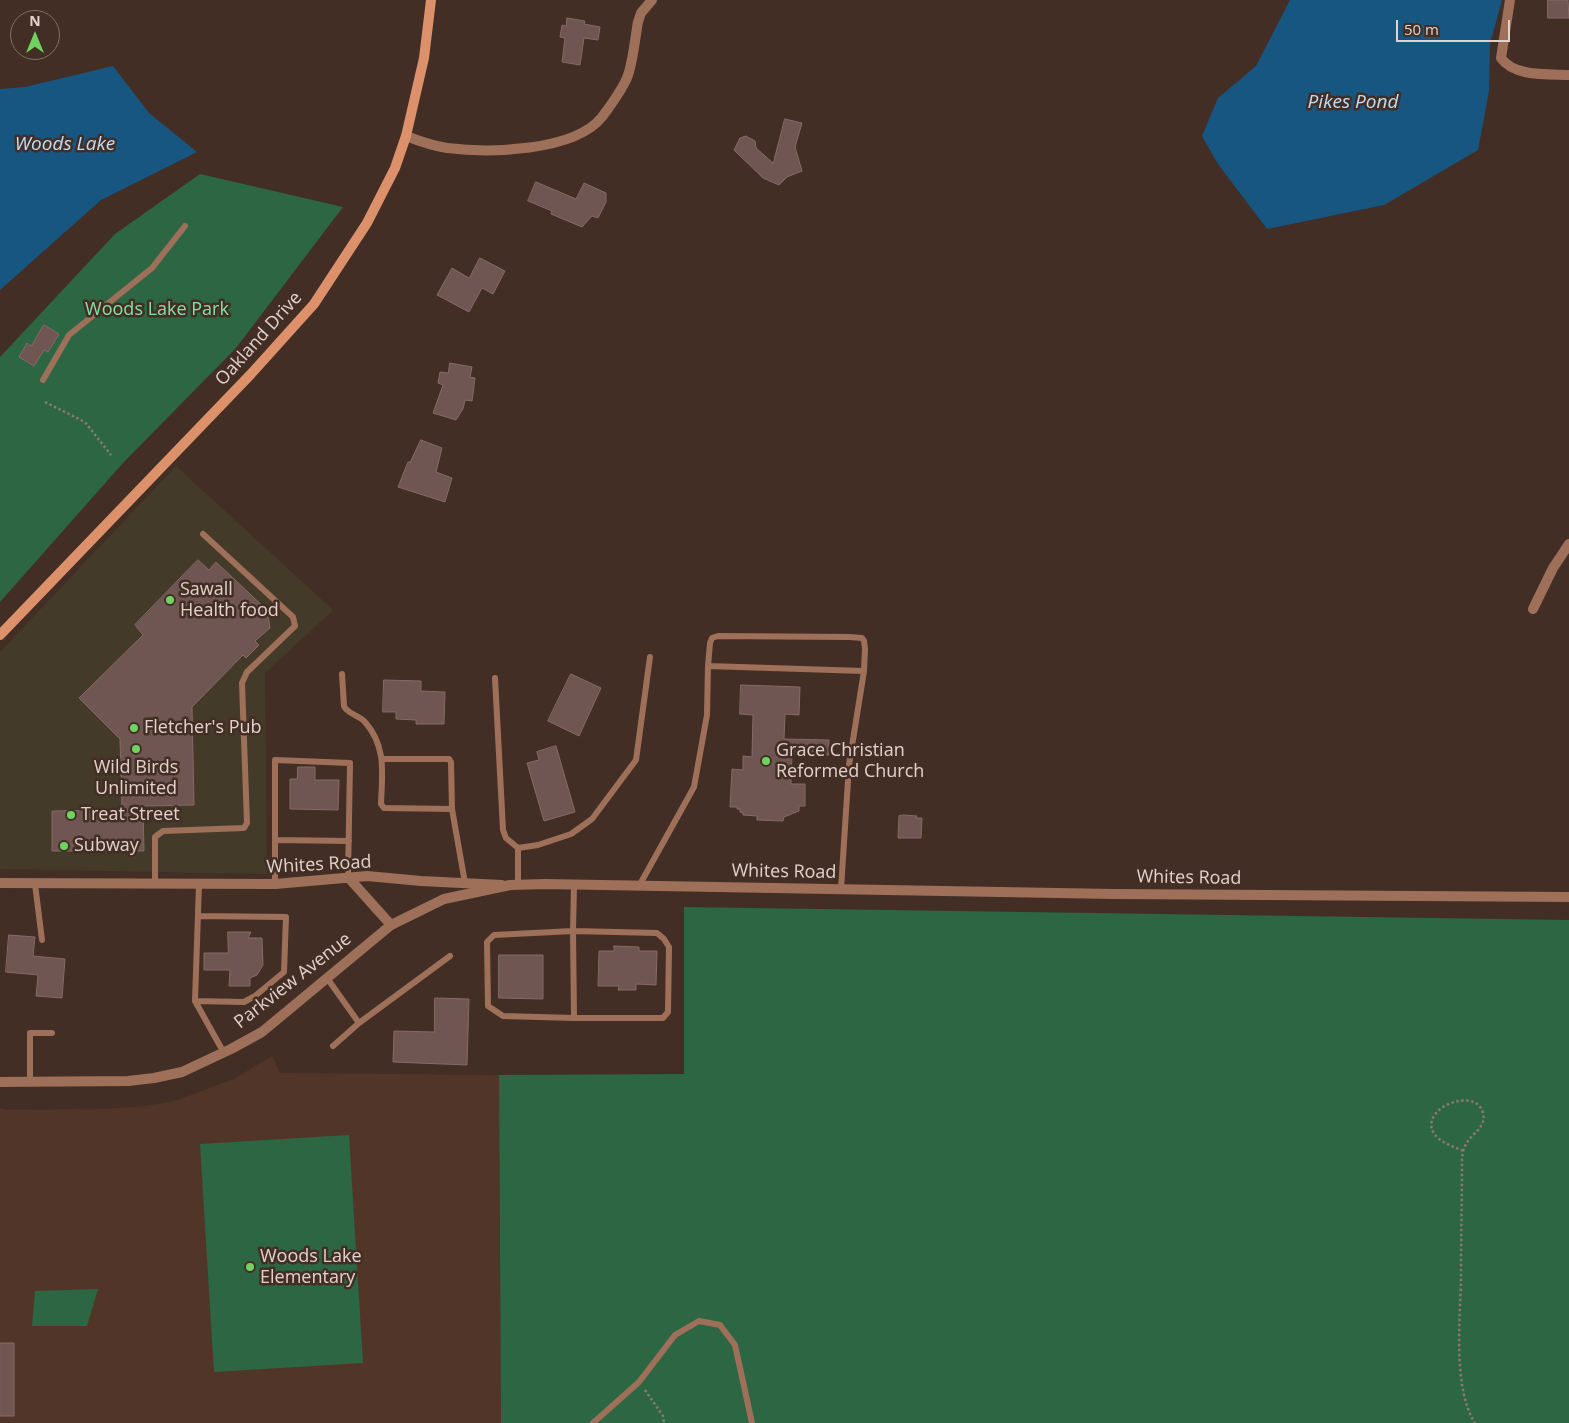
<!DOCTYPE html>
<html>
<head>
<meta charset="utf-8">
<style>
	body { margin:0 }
	#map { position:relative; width:1569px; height:1423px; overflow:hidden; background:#432e25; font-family:"Open Sans",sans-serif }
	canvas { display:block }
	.north { position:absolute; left:10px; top:10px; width:50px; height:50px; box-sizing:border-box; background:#432e25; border:1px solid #827068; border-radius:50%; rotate:0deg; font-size:14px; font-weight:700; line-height:20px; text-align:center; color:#e1d2cc }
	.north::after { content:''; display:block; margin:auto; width:18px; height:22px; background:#6ed360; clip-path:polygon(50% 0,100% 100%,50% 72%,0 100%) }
	.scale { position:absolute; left:1396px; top:20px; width:114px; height:22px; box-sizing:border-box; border:2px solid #e1d2cc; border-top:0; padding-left:6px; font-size:15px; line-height:18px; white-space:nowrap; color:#e1d2cc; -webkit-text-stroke:4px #432e25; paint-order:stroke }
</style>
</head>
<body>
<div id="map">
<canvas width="1569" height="1423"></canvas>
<div class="north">N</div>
<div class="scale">50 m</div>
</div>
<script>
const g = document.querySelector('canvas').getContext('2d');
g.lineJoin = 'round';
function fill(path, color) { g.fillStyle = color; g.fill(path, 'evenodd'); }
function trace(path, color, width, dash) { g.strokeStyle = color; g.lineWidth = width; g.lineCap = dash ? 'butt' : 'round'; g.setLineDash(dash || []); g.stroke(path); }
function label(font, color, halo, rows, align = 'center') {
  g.font = font + ' "Open Sans",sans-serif'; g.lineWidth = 5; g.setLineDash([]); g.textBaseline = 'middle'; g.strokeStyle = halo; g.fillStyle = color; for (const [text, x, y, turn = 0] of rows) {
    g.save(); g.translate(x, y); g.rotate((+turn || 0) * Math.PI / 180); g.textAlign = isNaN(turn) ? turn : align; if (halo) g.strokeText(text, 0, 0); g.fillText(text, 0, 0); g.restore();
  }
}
fill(new Path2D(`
	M176,466L333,610L265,673L267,874L0,869V652Z`), '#443a29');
fill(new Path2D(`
	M272,1056L280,1073L499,1075L501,1423H0V1108L8,1110L105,1109L145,1106L175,1101L234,1079Z`), '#523529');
fill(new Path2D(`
	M200,174L343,207L236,348L123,463L0,602V357L115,234Z
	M684,907L1569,920V1423H501L499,1075L684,1074Z
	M349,1135L363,1363L214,1372L200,1144Z
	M98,1289L87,1326H32L35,1291Z`), '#2d6643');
fill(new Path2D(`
	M1290,0H1502L1490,44L1489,91L1478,150L1384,205L1267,229L1218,164L1202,136L1218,98L1256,66Z
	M113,66L149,113L197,152L101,200L0,290V89L25,87Z`), '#185682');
const building = new Path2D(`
	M1548,0H1568L1569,18H1548Z
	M567,18L585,21L584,24L600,27L598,40L584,38L580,65L562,62L565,38L560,37L562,25L566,26Z
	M785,119L802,123L795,147L802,171L787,177L779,185L763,178L734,150L740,138L746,136L755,141L756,148L773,163Z
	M536,182L576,199L584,183L606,193V202L598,218L592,216L582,227L551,214L552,211L528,201Z
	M480,258L505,271L493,294L482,288L469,312L437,295L452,268L469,278Z
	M44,325L59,334L48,352L44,350L34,366L19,357L27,343L31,346Z
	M450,363L472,367L470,377L475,378L472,401L465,400L463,409L456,420L433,413L443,385L438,383L440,372L448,373Z
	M421,440L442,448L436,472L452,478L445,502L398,487L408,462H410Z
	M198,560L209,570L216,562L267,610L270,628L255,641L259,645L246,658L243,655L192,707L194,805L143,806L144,851H52V811L122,810L120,739L79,698L143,635L135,625Z
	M571,674L601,688L579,736L548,721Z
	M384,680L421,681V691L445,692L444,724H416V720L396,719V712H383Z
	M741,685L800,687L799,715L785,714L784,739L829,740V755L792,754L791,784H805V806H799V811L784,817L783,821L757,820V816L743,815V813L740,812V809H737V807H730L732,769L743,770V756L752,757L753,715L740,714Z
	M556,746L575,812L544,821L527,763L539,760L537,752Z
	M298,767H315V780H339L338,810L290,809V779H297Z
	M904,815L917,816L916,818H922L921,838H898L899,816Z
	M228,932H251L248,938H262L263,965L257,975L250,978V986H229L230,970H204V953H228Z
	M9,935L35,937L33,956L65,959L62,998L36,996L38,975L6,972Z
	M614,946L639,947V951H657L656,985L636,984V990H618L619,986H598L599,951H614Z
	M499,955H543V999L499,998Z
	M435,998L469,999L467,1065L393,1062L394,1031L434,1032Z
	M0,1343H14V1416H0Z`);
fill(building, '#705652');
trace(building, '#856a66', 1);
trace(new Path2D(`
	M45,402L85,422L111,455
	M1463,1151C1455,1147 1447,1145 1439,1139C1409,1113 1475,1083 1483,1113C1487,1128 1470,1134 1465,1146C1463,1149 1463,1153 1462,1157C1462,1198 1461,1239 1461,1280C1460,1320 1453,1389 1475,1423
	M645,1390L663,1416L664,1423`), '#8b7971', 2.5, [2.5, 2.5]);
trace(new Path2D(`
	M43,380L69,335L152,268L185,226
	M708,666L864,671
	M342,674L344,706C347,714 359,715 365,722C387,747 382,774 381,804L384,808L452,809
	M495,678L503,830L506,838L518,848L538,845L571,834L592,819L636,760L650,657
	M382,759H449L451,762L452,809L465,883
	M275,840L349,841
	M35,884L42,940
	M199,884L195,1001L224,1053
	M275,884V760L350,763L348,877
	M155,885V837L163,831L244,828L247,823L242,683L247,672L295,626L293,617L203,534
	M518,885V848
	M574,885L573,931L657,933L664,939L669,947L668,1012L663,1018H574L503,1016L488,1006L487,942L494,935L573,931L574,1018
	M639,886L694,787L707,715L708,666L710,643L712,638L718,636L850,637L862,638L864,641L865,649L864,671L849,765L841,889
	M327,978L359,1023L450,956
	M195,1001L244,1002L255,996L284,972L286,917L198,916
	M333,1046L359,1023
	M30,1082V1033H52
	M593,1423L639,1382L675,1335L699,1321L720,1325L735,1345L752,1423`), '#9f7059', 6);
trace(new Path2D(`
	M1510,0L1501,58C1514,77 1548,74 1569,75
	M406,136C419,141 433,146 447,148C488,153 574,152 602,117C611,105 621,91 627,78C633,63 635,38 638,22L641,13L652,0
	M1533,609L1553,568L1569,544
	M348,877L391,925
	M0,883L275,884L367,876L421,881L502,885`), '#9f7059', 10);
trace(new Path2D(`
	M0,1082L128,1081L154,1078L182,1072L231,1049L262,1032L391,925L444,899L510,885L545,884L1114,894L1569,897`), '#9f7059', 10);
trace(new Path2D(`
	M0,635L251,374L314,304L367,223L395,168L406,136L424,58L431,0`), '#dc916b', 10);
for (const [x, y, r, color] of [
	[170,600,5,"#6ed360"],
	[134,728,5,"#6ed360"],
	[136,749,5,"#6ed360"],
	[766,761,5,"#6ed360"],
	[71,815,5,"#6ed360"],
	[64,846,5,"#6ed360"],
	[250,1267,5,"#6ed360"]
]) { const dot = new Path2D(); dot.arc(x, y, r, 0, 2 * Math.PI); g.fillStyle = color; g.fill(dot); trace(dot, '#432e25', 2); }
label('18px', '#83e1a4', '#432e25', [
	["Woods Lake Park",157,310]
]);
label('18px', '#e1d2cc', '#432e25', [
	["Oakland Drive",259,339,-48],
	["Whites Road",319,865,-3],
	["Whites Road",784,872,1],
	["Whites Road",1189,878,1],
	["Parkview Avenue",293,981,-38]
]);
label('18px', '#e1d2cc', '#432e25', [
	["Sawall",180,590],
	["Health food",180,611],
	["Fletcher's Pub",144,728],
	["Grace Christian",776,751],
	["Reformed Church",776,772],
	["Wild Birds",136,768,"center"],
	["Unlimited",136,789,"center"],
	["Treat Street",81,815],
	["Subway",74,846],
	["Woods Lake",260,1257],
	["Elementary",260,1278]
], 'left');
label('italic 19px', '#bfdef9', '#432e25', [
	["Pikes Pond",1353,103],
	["Woods Lake",65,145]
]);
</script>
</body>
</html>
